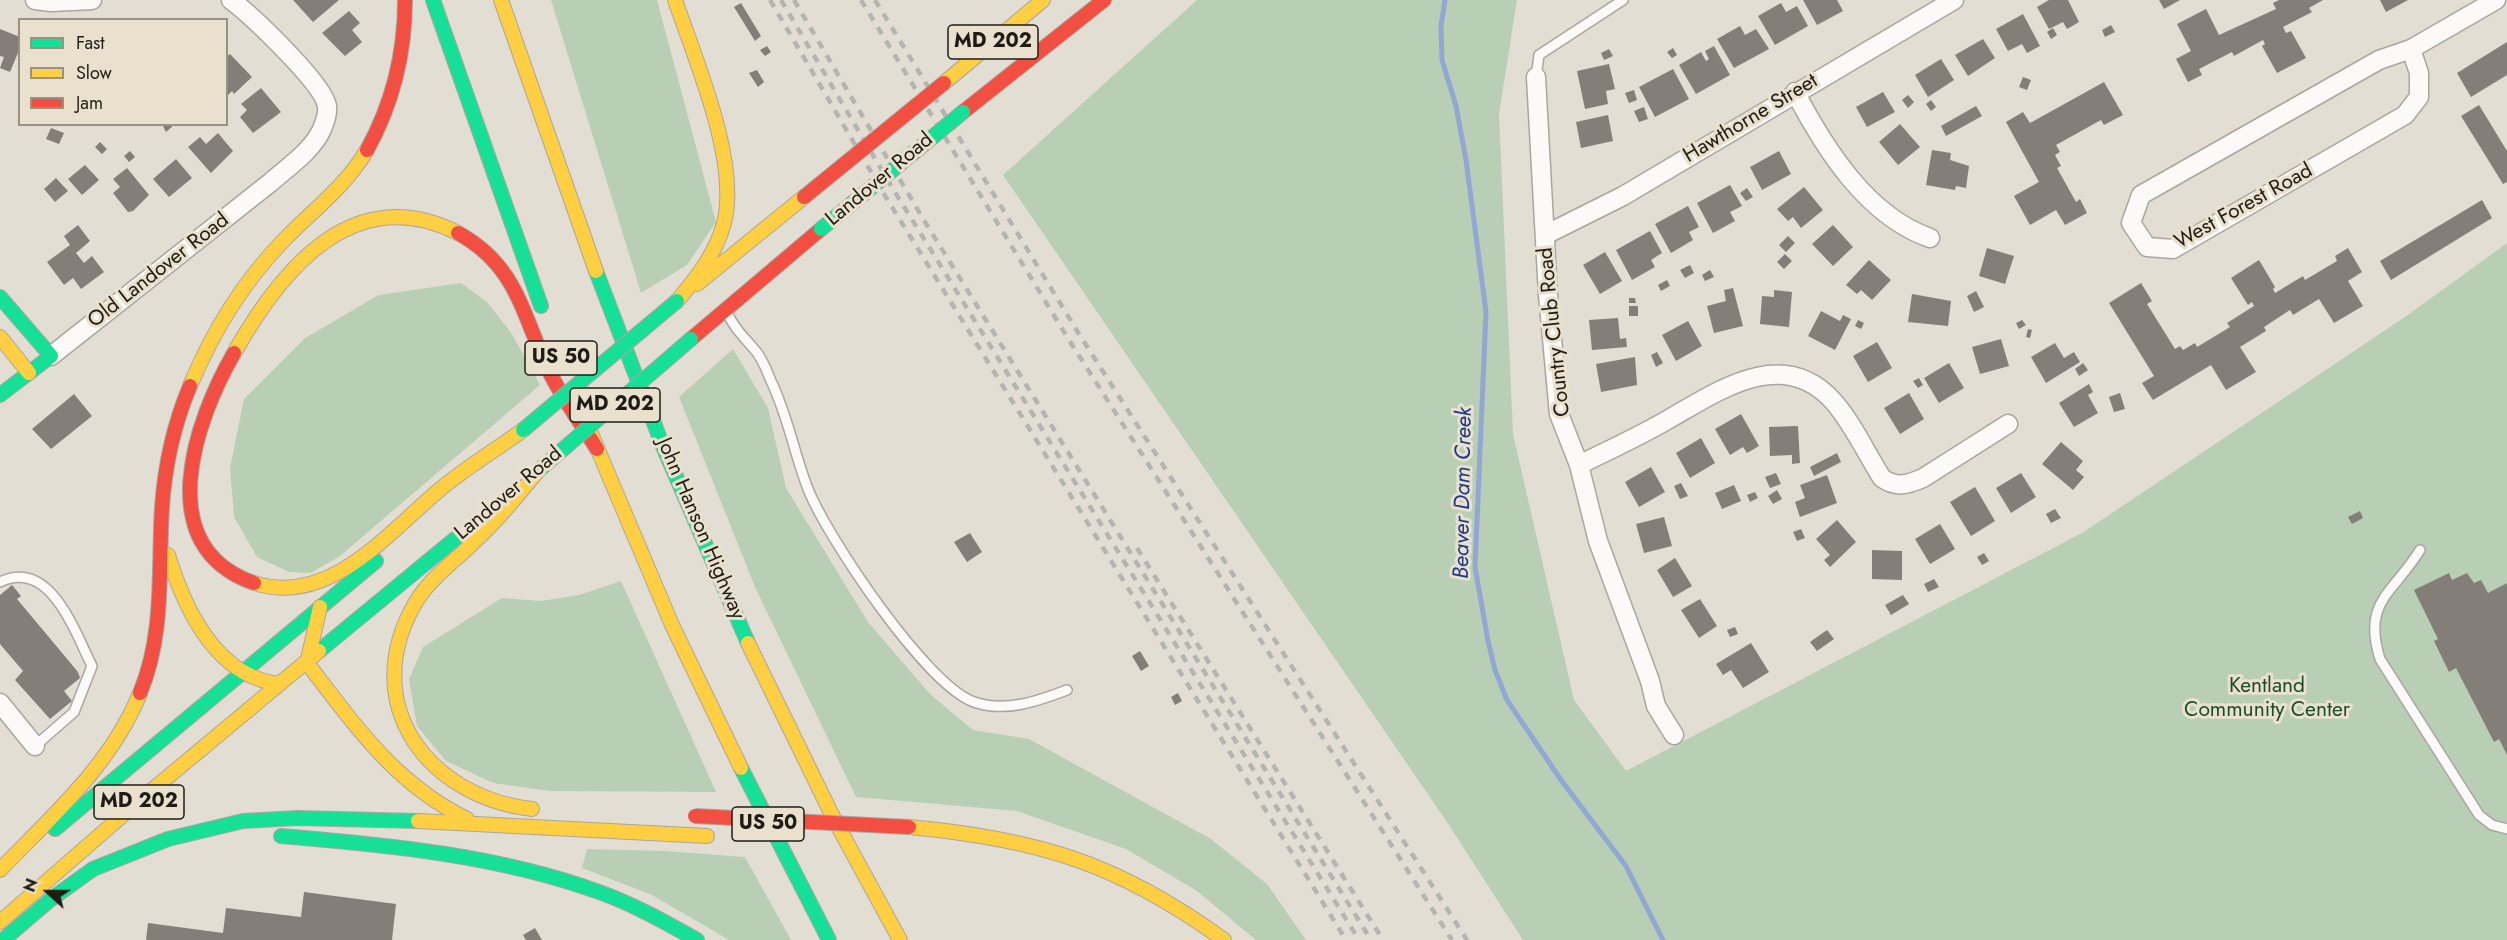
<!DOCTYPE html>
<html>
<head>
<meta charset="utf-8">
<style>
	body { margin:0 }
	#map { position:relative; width:2507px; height:940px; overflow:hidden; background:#e3ded4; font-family:Jost,sans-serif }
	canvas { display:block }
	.legend { position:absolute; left:18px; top:18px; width:210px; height:108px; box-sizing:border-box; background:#e9e0ce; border:2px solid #989284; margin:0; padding:8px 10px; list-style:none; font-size:18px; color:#1f1c15 }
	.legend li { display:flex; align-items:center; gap:12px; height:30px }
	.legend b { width:30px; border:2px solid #989284 }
	.north { position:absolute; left:18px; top:862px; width:60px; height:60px; -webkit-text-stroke:4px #e9e0ce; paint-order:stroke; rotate:291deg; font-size:16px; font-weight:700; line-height:24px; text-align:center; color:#1f1c15 }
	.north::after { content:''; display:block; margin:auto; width:21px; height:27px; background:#1f1c15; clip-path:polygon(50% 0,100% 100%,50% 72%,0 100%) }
</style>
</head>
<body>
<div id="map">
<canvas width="2507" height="940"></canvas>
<ul class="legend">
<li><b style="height:8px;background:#16e098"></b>Fast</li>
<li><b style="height:8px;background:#ffcf43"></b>Slow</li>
<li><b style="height:8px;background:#f24e42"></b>Jam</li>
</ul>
<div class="north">N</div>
</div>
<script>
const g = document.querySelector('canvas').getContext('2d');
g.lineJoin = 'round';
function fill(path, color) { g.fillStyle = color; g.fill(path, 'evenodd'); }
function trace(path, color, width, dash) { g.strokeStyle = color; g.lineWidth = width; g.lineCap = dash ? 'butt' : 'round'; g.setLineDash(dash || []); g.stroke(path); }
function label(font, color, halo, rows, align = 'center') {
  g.font = font + ' Jost,sans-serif'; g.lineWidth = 6; g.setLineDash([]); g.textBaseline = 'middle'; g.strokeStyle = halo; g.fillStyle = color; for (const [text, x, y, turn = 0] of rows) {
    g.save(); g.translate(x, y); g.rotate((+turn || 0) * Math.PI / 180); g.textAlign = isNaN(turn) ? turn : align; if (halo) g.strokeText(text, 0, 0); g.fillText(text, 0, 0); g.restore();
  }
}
fill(new Path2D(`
	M551,0H657L716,222L687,265L641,293Z
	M1197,0H1517L1499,114L1513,434L1574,700L1626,771L2082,533L2405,317L2507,243V940H1523L1447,822L1003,175Z
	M461,283L487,302L512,334L540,385L340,556L311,573L289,572L257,557L234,517L230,468L244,399L305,338L379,295Z
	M733,349L768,408L786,488L868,622L930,694L973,730L1029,739L1211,839L1267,884L1306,940H1256L1197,891L1126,849L1017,811L856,797L755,587L679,397Z
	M621,581L716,792L550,791L493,783L446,761L417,726L409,679L423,647L502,598L541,601L579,595Z
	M587,849L666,851L745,857L791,940H729L652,895L582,868Z`), '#b8cfb6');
trace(new Path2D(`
	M1445,0L1441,26L1442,60L1456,106L1466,160L1486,312L1475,567L1488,641L1495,670L1507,700L1561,780L1626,866L1663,940`), '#92a7d3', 5);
fill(new Path2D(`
	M293,0H339L313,22Z
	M1803,0H1837L1843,11L1817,25Z
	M2049,0H2068L2079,22L2067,29L2063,22L2049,29L2037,7Z
	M2159,0H2180L2164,9Z
	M2279,0H2323L2309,8L2312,12L2283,27L2286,33L2291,31L2306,58L2277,73L2262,46L2265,44L2263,40L2234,56L2232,52L2199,69L2202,75L2188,82L2176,59L2191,51L2177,24L2206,9L2219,35L2276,9L2273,3Z
	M2380,0H2408L2386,12Z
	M741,3L761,36L755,41L734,7Z
	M1781,3L1786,12L1797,6L1808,26L1775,45L1758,16Z
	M349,11L360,23L352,30L362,42L345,56L322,33Z
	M2023,14L2040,46L2027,53L2022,44L2008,51L1996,29Z
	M2111,25L2115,32L2105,37L2102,30Z
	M1740,26L1745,35L1756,29L1769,49L1734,68L1717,39Z
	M2053,28L2057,35L2051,39L2047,32Z
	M0,29L20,37V48L10,72L0,68L4,57L0,56Z
	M1983,39L1995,58L1968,76L1955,55Z
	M2507,42V75L2471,97L2457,73Z
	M767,46L771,52L765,56L760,50Z
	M1714,46L1730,75L1696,94L1679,65L1701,52L1706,61L1709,59L1705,51Z
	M1673,48L1677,55L1672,58L1667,52Z
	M1609,49L1613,56L1604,60L1601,53Z
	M230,54L252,77L234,94L232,91L226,97V57Z
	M1941,59L1954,80L1928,97L1915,75Z
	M1609,64L1615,89L1606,91L1608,104L1585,109L1577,71Z
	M1673,69L1689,99L1655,117L1639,87Z
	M757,70L764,82L758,87L749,73Z
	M2023,77L2031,80L2027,90L2019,87Z
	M2104,82L2123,115L2104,125L2101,120L2056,145L2060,152L2055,155L2061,166L2057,168L2076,202L2080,199L2087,213L2065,225L2056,210L2030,225L2014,196L2039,182L2006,122L2023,112L2030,123Z
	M261,88L281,112L253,133L240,117L247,110L241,104Z
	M1634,90L1637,100L1629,103L1625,93Z
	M1883,92L1895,112L1867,127L1856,107Z
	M1908,95L1914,102L1908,108L1902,100Z
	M1931,100L1936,107L1931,111L1926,104Z
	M2479,105L2507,151V182L2503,184L2461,116Z
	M1976,106L1982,116L1946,136L1941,126Z
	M1644,107L1648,119L1639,122L1634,111Z
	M1608,115L1613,141L1581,148L1576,122Z
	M162,124H175L166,132Z
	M1900,124L1920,147L1898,165L1879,142Z
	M51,128L64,133L59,144L46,139Z
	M218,133L233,151L211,173L188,147L200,137L206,144Z
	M100,142L107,149L102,154L95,147Z
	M1932,150L1951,153L1950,160L1969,166L1966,188L1956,186L1955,190L1926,185Z
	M130,151L135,157L129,162L124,156Z
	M1779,151L1791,174L1762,190L1750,167Z
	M176,159L192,178L169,197L153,179Z
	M85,165L99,180L82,195L68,179Z
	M127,168L149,195L133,211L128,212L113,193L120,187L113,179Z
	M56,178L68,191L55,202L44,189Z
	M1730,185L1742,206L1730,212L1735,221L1713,233L1697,203Z
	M1804,187L1823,210L1801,228L1793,217L1788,221L1777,209Z
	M1747,188L1753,197L1746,201L1740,193Z
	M2482,200L2492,218L2391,280L2380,261Z
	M1688,206L1699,227L1689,232L1693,240L1671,253L1655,224Z
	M78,225L90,241L76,253L84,263L92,256L104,272L81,289L73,278L64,285L47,262L70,245L64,236Z
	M1833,225L1853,247L1833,266L1812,244Z
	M1650,231L1662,253L1651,260L1655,267L1632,280L1616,250Z
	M1788,236L1795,243L1786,252L1779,245Z
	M1987,248L2014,256L2005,284L1979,276Z
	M2348,248L2362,272L2348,281L2363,306L2334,323L2319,299L2293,315L2290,310L2264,327L2266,331L2240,347L2256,372L2226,390L2211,365L2153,400L2142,383L2154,376L2109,303L2141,283L2152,301L2147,304L2175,349L2180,346L2183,350L2195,343L2197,347L2230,327L2227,323L2254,306L2252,302L2248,305L2231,278L2259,260L2275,287L2273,289L2275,293L2303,276L2305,280L2337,261L2335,256Z
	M1605,252L1622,281L1600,294L1583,265Z
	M1785,254L1792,261L1784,269L1777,262Z
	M1869,260L1891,280L1872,300L1861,290L1857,294L1846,285Z
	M1690,265L1694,273L1685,278L1680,270Z
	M1710,270L1714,277L1705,281L1702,275Z
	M1667,280L1670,286L1661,291L1658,285Z
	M1733,288L1743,326L1714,333L1707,306L1726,301L1724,290Z
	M1774,290L1792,292L1789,327L1760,324L1762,296L1774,297Z
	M1976,291L1984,307L1974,312L1967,296Z
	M1912,294L1951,301L1948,326L1908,322Z
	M1629,298H1635L1636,303H1629Z
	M1629,306H1638V316H1629Z
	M1821,311L1840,321L1843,315L1851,319L1835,350L1808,336Z
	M1618,318L1620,339L1626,338L1627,347L1592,350L1589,320Z
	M1858,320L1864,323L1861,329L1855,326Z
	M2022,320L2026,325L2019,329L2016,323Z
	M1688,321L1702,346L1676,361L1662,335Z
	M2028,329L2032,330L2030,338L2026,337Z
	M2001,339L2009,366L1980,374L1972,347Z
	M1877,342L1892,368L1868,382L1853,356Z
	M2055,343L2064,358L2074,352L2080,362L2046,383L2031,357Z
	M1657,352L1663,363L1656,367L1651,355Z
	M1635,357L1637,385L1601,392L1596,364Z
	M1949,363L1964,388L1939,403L1924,378Z
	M2083,363L2088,370L2079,376L2075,369Z
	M1919,378L1923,385L1918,388L1913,381Z
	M2089,384L2093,392L2088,395L2098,413L2074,427L2059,403Z
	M1909,393L1924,419L1900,434L1884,408Z
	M2120,393L2125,409L2114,412L2109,397Z
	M74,394L92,416L51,449L32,429Z
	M1741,414L1759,446L1747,453L1743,447L1730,455L1715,429Z
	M1798,426L1800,463L1792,464V455L1770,456L1769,427Z
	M1701,438L1715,463L1690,478L1676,453Z
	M2061,442L2083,461L2076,470L2084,477L2073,490L2042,464Z
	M1837,453L1841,462L1814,476L1810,467Z
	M1651,467L1665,492L1639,507L1625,482Z
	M1776,473L1781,484L1770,488L1765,477Z
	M2021,473L2036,497L2011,513L1996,488Z
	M1827,475L1837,503L1800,517L1795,502L1805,498L1800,485Z
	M1681,483L1688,496L1680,499L1674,486Z
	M1734,485L1741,501L1722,509L1715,493Z
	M1975,487L1995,521L1971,536L1950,502Z
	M1777,490L1782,499L1773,504L1768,496Z
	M1755,492L1758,498L1750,502L1747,495Z
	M2055,509L2061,518L2051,523L2046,514Z
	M2360,511L2363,518L2352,524L2348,517Z
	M1664,517L1672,546L1644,553L1636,524Z
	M1837,520L1856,542L1830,567L1824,560L1830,555L1816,539Z
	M1940,524L1955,549L1930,564L1915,539Z
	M1801,529L1805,538L1797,541L1793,532Z
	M970,533L982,552L967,562L954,542Z
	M1872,550L1902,551V580L1872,579Z
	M1984,553L1989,561L1982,565L1977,557Z
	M1675,558L1692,586L1673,597L1657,570Z
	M2449,573L2452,580L2467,573L2474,583L2481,580L2488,593L2507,583V755L2499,739L2494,742L2456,668L2449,672L2434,641L2438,639L2414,590Z
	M1934,579L1939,587L1928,592L1924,584Z
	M12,585L21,596L17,599L78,672L80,678L64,691L72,701L50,719L15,680L23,671L0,644V595Z
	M1903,595L1909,604L1891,615L1885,605Z
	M1700,599L1717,626L1699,638L1681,610Z
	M1735,627L1738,634L1730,637L1727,630Z
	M1827,630L1834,639L1817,651L1810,642Z
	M1751,643L1769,672L1743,688L1731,670L1723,675L1716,664Z
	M1140,651L1149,666L1141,671L1132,656Z
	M1178,693L1182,701L1175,705L1171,697Z
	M304,892L396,904L392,940H146L148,923L223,933L226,908L301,917Z
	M535,928L542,940H526L523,935Z`), '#837e78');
const lane = new Path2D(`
	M1536,77L1539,55L1623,0
	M727,313C736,330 742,335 754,349C762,357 767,371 771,381C788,416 794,453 808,489C827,537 926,685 974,702C1005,713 1038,701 1067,690
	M2420,550C2393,594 2362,601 2380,659L2479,815L2492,825L2507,829
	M0,582C50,558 74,630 92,666L74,712L35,746`);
const street = new Path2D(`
	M35,0L51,2L92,0
	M2411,49L2419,73V97L2405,115L2173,249L2147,247L2131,223L2141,195L2379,60Z
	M2411,49L2496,0
	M1536,77L1548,295L1559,414L1579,465L1598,541L1650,681L1656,706L1674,735
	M1795,92C1825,149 1867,216 1930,238
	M1545,235L1623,196L1954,0
	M51,356L271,182C288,167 313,150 322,129C325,122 328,113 327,106C323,83 251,15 231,0
	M1579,465C1609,450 1640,436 1669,419C1718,391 1783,345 1833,401C1852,422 1866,453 1882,478C1896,488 1907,485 1923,478L2008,424
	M0,703L35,746`);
const fast = new Path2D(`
	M433,0L541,306
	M596,271L662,444L748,643
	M0,297L51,356L0,395
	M319,651L455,539
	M741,768L829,940
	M55,829L376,561
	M281,836C388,845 497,855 599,892C633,904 665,922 697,940
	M3,940L50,900L93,869L168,839L243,821L297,818L418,821`);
const slow = new Path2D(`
	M501,0L596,271
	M675,0C695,59 740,162 724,223C716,253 697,278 677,301
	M944,83L1043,0
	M697,284L804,197
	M0,337L29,373
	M234,353C281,270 353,180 458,233
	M190,386C212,333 243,282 284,240C312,211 346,186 367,150
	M590,431L672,625L741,768
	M168,555C185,610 216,677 280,684
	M254,583C331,608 391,529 444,486C469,466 497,449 523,430
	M320,607L307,663C355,725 394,783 467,819
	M748,643L834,819L900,940
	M532,809C429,797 359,706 413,607C428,579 453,563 475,541C499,520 518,494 539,470
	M418,821L707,836
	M909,827C1038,839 1118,863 1224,940
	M0,870C52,816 112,764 140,693
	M0,922L139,801L319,651`);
const jam = new Path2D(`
	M963,112L1104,0
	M367,150C393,103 405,54 405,0
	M458,233C518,266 522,315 549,371C562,398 581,423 597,449
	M691,339L821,229
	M234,353C195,421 150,547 254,583
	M140,693C165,633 158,570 162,507C165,465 174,424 190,386`);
trace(lane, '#aaa69f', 12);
trace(street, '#aaa69f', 21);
trace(fast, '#aaa69f', 16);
trace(slow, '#aaa69f', 16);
trace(jam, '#aaa69f', 16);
trace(lane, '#fbfaf9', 9);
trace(street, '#fbfaf9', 18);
trace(fast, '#16e098', 14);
trace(slow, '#ffcf43', 14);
trace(jam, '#f24e42', 14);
trace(new Path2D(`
	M770,0L887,199L1346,940
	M781,0L893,189L1359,940
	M794,0L925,222L1371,940
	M861,0L1069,340L1452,940
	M875,0L1079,334L1467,940
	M1137,548L1383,940`), '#b4b4b1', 4.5, [8, 8]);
const fastBridge = new Path2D(`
	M821,229L963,112
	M523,430L677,301
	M539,470L691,339`);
const jamBridge = new Path2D(`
	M804,197L944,83
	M695,816L909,827`);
trace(fastBridge, '#aaa69f', 16, []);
trace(jamBridge, '#aaa69f', 16, []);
trace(fastBridge, '#16e098', 14);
trace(jamBridge, '#f24e42', 14);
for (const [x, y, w] of [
	[993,42,90],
	[561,358,72],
	[615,405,90],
	[139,802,90],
	[768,824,72]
]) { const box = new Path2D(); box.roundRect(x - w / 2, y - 17, w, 34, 4.5); g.fillStyle = '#e9e0ce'; g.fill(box); trace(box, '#1f1c15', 1.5); }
label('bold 20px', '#1f1c15', null, [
	["MD 202",993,42],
	["US 50",561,358],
	["MD 202",615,405],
	["MD 202",139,802],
	["US 50",768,824]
]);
label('21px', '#1f1c15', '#e9e0ce', [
	["Hawthorne Street",1751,119,-31],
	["Landover Road",880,180,-40],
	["West Forest Road",2244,207,-29],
	["Old Landover Road",159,271,-38],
	["Country Club Road",1555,332,-96],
	["Landover Road",509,494,-40],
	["John Hanson Highway",700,529,67]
]);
label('21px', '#194d2a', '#e9e0ce', [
	["Kentland",2267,687],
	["Community Center",2267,711]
]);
label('italic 22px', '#1d3a89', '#e9e0ce', [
	["Beaver Dam Creek",1464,493,-89]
]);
</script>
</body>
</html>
